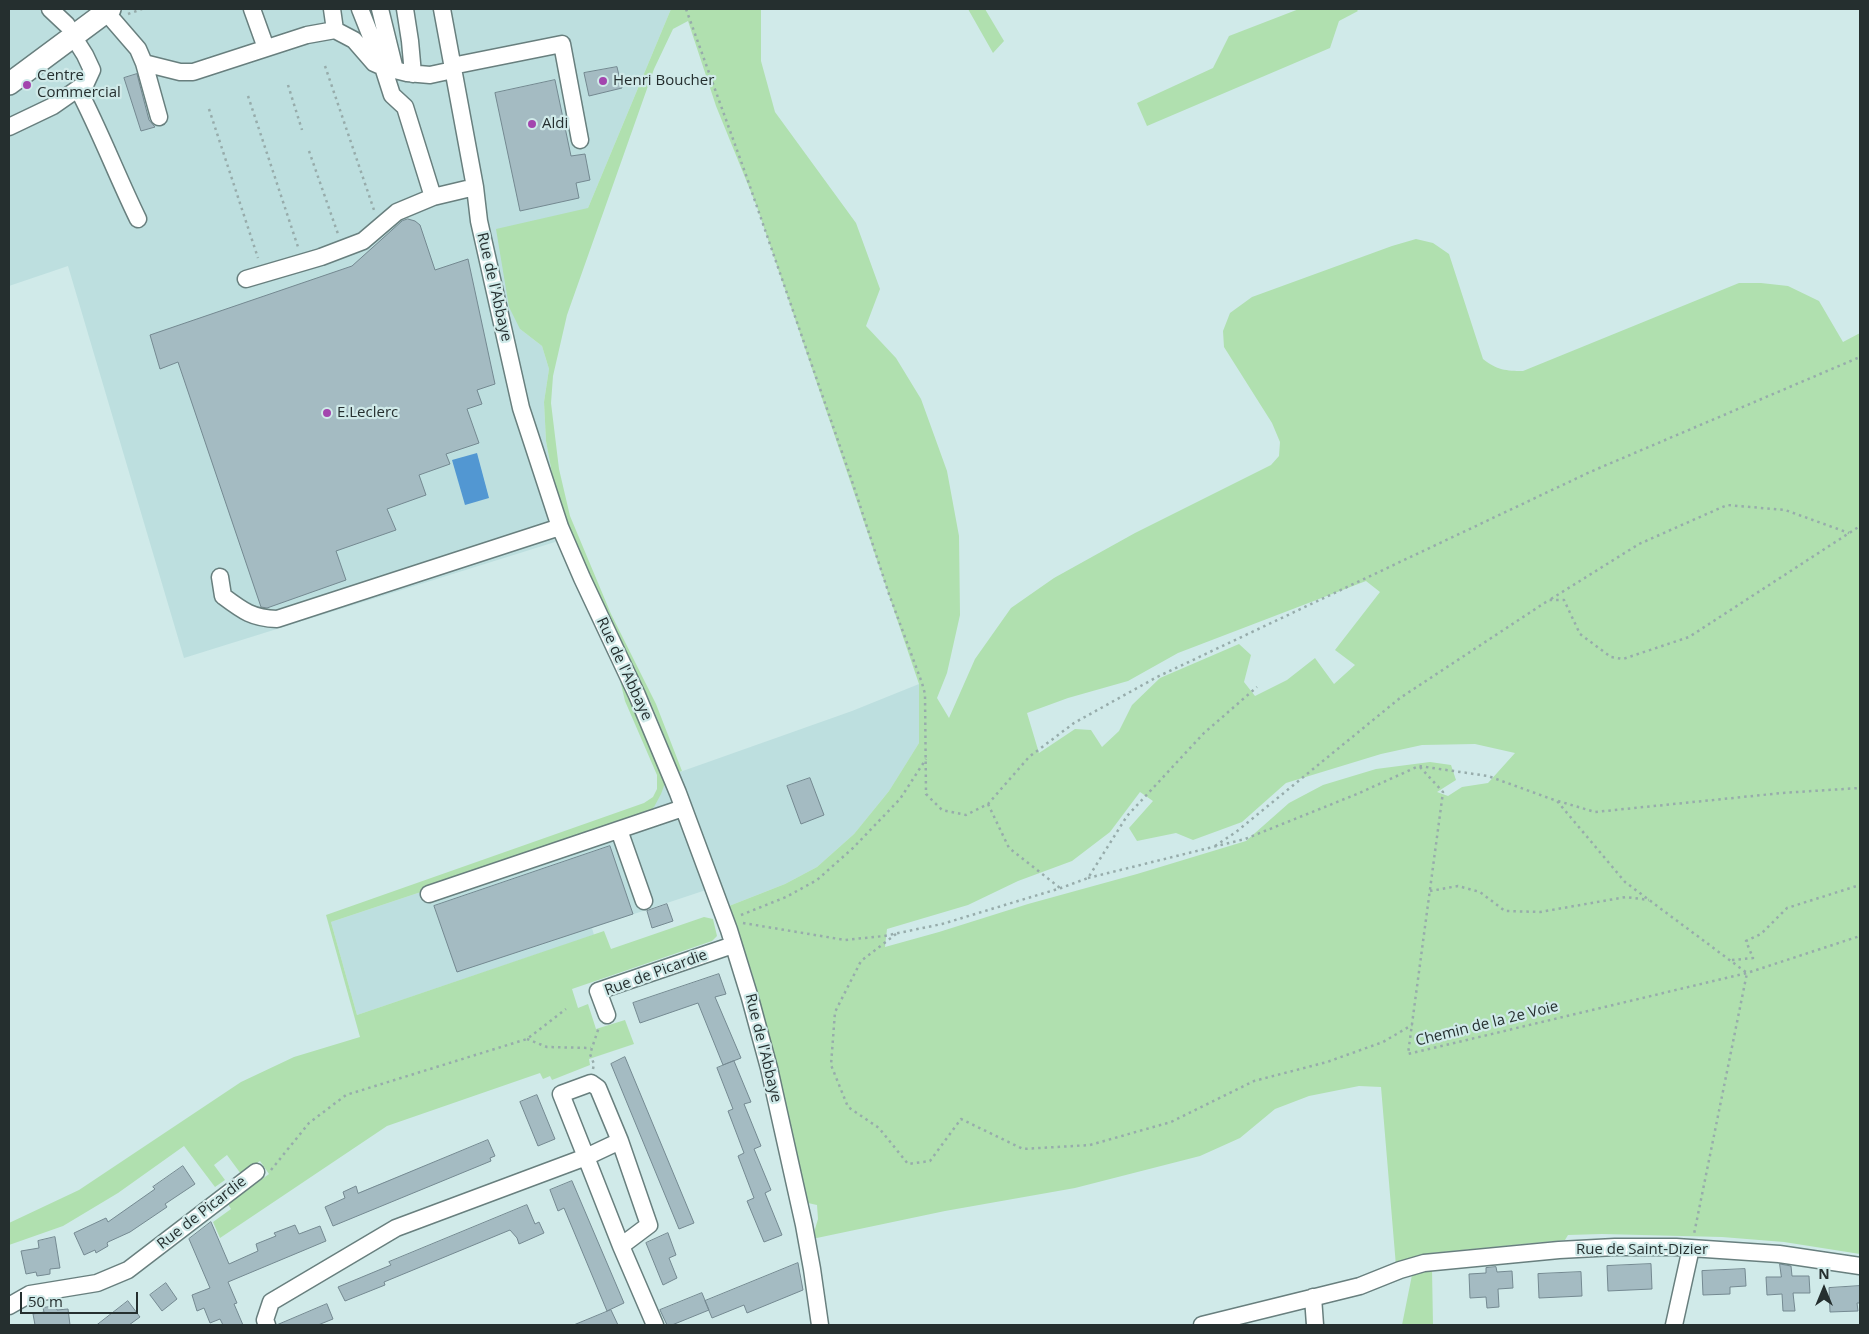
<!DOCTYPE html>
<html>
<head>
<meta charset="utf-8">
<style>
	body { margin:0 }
	#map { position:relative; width:1869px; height:1334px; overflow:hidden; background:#d0eae9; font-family:"Open Sans",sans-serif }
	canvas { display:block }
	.frame { position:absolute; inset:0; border:10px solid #252f2f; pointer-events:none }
	.north { position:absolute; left:1799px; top:1264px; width:50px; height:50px; -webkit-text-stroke:4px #d0eae9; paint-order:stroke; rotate:0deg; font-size:14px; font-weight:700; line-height:20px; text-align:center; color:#252f2f }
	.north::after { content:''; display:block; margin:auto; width:18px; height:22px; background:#252f2f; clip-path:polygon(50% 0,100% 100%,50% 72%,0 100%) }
	.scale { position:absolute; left:20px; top:1292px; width:118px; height:22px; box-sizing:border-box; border:2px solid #252f2f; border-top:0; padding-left:6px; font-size:15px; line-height:18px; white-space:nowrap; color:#252f2f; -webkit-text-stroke:4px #d0eae9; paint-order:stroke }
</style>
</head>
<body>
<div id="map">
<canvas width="1869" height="1334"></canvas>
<div class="frame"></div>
<div class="north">N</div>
<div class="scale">50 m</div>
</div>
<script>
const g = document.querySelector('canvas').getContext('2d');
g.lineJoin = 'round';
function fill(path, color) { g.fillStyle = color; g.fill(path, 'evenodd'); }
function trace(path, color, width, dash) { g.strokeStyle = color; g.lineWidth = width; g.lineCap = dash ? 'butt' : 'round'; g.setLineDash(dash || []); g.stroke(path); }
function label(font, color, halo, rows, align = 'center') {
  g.font = font + ' "Open Sans",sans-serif'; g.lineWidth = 4.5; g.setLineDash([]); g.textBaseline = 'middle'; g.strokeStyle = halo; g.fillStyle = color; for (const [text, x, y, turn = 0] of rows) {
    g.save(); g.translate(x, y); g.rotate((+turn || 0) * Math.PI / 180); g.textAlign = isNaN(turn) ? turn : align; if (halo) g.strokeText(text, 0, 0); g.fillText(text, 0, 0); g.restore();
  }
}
fill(new Path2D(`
	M9,9H671L588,208L520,329L542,346L549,369L544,402L546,441L556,495L571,537L184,658L68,266L9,286Z
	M919,684V743L889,791L854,834L817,867L785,884L729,906L721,885L592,928L594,935L357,1015L331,922L640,819L665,783L663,778L852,711Z`), '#bddfdf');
fill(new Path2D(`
	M671,9H761V61L775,112L856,223L880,289L866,326L896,358L921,399L947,471L959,536L960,615L947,673L937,698L949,718L975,659L1011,608L1054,578L1135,533L1271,465L1279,456L1280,442L1272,423L1224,347L1223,331L1230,313L1252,297L1392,246L1416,239L1433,243L1449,254L1483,359C1497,370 1506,371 1523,371L1739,283H1761L1788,286L1819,301L1843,342L1860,333V1254L1784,1242L1722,1237L1602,1234L1568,1235L1565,1240L1431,1253L1396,1266L1381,1087L1359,1086L1309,1096L1275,1109L1240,1138L1200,1156L1075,1188L945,1211L812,1239L818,1219L817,1205L808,1203L803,1196L775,1060L752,973L729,906L785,884L817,867L854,834L889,791L919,743V684L757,207L716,106L688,21L673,29L654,69L567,315L553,376L551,403L559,469L570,516L611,614L656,704L682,771L679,772L650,701L571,537L556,495L546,441L544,402L549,369L542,346L520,329L509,307L496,229L588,208ZM1366,581L1380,592L1335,650L1355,665L1334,684L1315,658L1287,680L1255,696L1244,682L1251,655L1239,644L1160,678L1132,705L1119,731L1102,747L1091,730L1075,729L1039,753L1027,713L1068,698L1128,681L1178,653ZM1475,744L1515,753L1488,783L1462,787L1448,796L1437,792L1456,780L1451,765L1430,762L1376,769L1323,785L1289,803L1246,841L1137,874L1028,904L939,932L885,947L887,929L968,905L1018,881L1072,861L1110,832L1140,792L1153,801L1129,828L1137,841L1176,833L1193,840L1242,822L1286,783L1381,754L1422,745Z
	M968,9H985L1004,41L993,53Z
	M1299,9H1356L1358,11L1339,21L1330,48L1147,126L1137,103L1213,68L1229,36Z
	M620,680L643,727L665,783L661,794L654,807L640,819L331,922L357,1015L604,931L611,949L704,917L713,919L717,936L712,941L572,989L578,1008L588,1004L596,1029L625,1020L634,1044L589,1059L590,1065L552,1080L550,1076L543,1079L540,1073L387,1126L220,1238L213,1222L231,1209L228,1204L269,1174L260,1161L241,1174L227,1155L214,1165L225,1180L215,1187L184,1146L118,1193L63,1226L9,1245V1223L79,1190L241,1082L294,1057L360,1037L326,915L644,803L653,797L657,789V775L625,701Z
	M1432,1269L1433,1325H1402L1412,1275Z`), '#b0e0af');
fill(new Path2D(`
	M477,453L489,498L465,505L452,460Z`), '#5297d2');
const building = new Path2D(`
	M617,67L622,88L589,96L584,73Z
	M137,74L149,120L155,127L141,131L124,78Z
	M555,80L571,156L585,154L590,180L576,183L579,198L520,211L495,93Z
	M408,219L415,221L420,225L435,270L468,259L495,384L477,390L482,404L467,409L479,443L446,454L450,464L419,475L426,495L387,509L396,530L336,551L346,580L267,608L261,607L178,362L160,369L150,335L352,266L402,221Z
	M810,778L824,815L801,824L787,786Z
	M610,846L633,914L457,972L434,906Z
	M667,904L673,921L652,928L647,911Z
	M719,974L726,994L715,997L741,1058L723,1065L698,1003L640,1023L633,1003Z
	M625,1057L694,1223L679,1229L611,1064Z
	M734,1061L751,1102L744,1104L761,1146L754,1149L771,1190L765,1193L782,1235L764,1242L747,1201L754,1198L738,1156L744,1153L728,1111L733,1109L717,1068Z
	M537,1095L555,1139L538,1146L520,1102Z
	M488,1140L495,1156L490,1158L491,1161L333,1226L325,1207L345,1198L343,1192L356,1186L358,1193Z
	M183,1166L195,1184L165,1204L167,1207L130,1232L108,1242L107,1243L108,1246L96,1253L95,1250L84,1255L74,1233L106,1218L108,1222L155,1189L153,1187Z
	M572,1181L624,1303L607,1311L564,1208L558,1211L550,1190Z
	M527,1205L535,1224L539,1222L544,1233L519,1244L517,1238L510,1230L384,1282L385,1285L345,1301L338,1287L391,1265L389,1262Z
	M211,1222L229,1264L258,1251L256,1244L276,1236L274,1233L295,1225L299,1234L320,1226L326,1241L228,1282L237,1303L234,1304L243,1325H223L220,1319L210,1323L204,1308L197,1311L192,1295L210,1288L189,1239Z
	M668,1233L676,1255L669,1258L677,1278L663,1285L646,1243Z
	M55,1237L60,1268L50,1269V1274L44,1275L37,1276L36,1272L26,1274L21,1251L39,1248L38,1241Z
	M798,1263L803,1290L747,1313L744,1305L712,1318L705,1301Z
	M1651,1264L1652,1289L1608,1291L1607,1266Z
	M1780,1264L1791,1266L1792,1276H1809L1810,1293H1793L1795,1311H1783L1782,1294L1767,1295L1766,1277H1781Z
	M1496,1267L1497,1272L1512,1271L1513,1288L1498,1289L1499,1307L1487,1308L1486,1297L1470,1298L1469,1274L1486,1273V1268Z
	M1745,1269L1746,1286L1730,1287V1294L1703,1295L1702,1271Z
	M1581,1272L1582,1296L1539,1298L1538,1274Z
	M166,1283L177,1299L162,1311L150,1295Z
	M1860,1286V1303H1857L1858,1311L1830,1312L1829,1288Z
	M702,1293L709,1310L672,1325H667L660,1310Z
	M128,1301L140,1317L129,1325H97Z
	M327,1304L333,1319L318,1325H277Z
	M56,1306L57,1310L68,1309L70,1325H35L33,1314L44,1312L43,1308Z
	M611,1310L618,1325H574Z`);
fill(building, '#a4bbc2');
trace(building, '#748991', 1);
const minor = new Path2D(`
	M50,9L67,25
	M252,9L266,48
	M332,9L335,30
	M360,9L383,67L392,95L405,107L433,197L475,187
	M380,9L395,70
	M405,9L410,41L413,74
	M442,9L475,187L479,221L521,408L560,527L582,578L637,695L678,793L729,930L750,998L769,1068L804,1225L812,1269L820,1325
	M106,12L138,49L144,63L159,117
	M144,63L180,72H193L307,35L335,30L354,40L374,63L383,67L407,73L430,75L453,70
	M452,66L562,44L580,140
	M78,89C100,131 117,176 138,219
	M9,127L53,106L86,83L92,70L85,55L73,36
	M246,279L321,257L363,241L397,212L433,197
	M220,577L223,596C243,611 252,618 277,619L560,527
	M619,830L644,901
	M429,894L683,808
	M607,1015L598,991L733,945
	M621,1246L649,1225L620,1141L586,1157L621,1246L655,1325
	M1313,1297L1315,1325
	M9,1306L30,1294L97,1283L128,1270L256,1172
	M267,1325L265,1320L271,1302L396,1228L586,1157L561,1094L591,1083L598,1088L620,1141
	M1202,1325L1360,1286L1400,1270L1424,1263L1559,1250L1615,1247H1676L1779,1254L1860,1266
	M1674,1325L1691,1248`);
const major = new Path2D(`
	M9,84L110,9`);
trace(minor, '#687f7e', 19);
trace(major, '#687f7e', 24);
trace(new Path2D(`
	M686,9L746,175L852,481L889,594L922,683L925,694L926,794L942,810L966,815L988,804L1029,757L1074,723L1157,677L1590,472L1860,357
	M128,14L142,9
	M325,66L374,210
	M288,85L302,130
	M248,96L298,247
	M209,109L258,258
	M309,151L338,234
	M1551,599L1639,544L1727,505L1785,510L1849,533
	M1420,767L1443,792L1408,1054L1747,973L1860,936
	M1558,801L1595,812L1782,793L1860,788
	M988,804L1009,848L1060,888
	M1215,846L1236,832L1400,698L1549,600H1564L1580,634L1611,657L1623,659L1689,637L1860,526
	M1088,878L1245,839L1357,794L1419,766L1488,776L1557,801L1625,882L1747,973L1694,1234
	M1430,891L1458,886L1480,892L1505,911L1540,912L1626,897L1649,900
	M741,915L786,897L817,880L853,848L900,799L926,759
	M743,923L845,940L884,936L942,924L1061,888L1088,878L1127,816L1204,733L1257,687
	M896,934L861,961L835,1012L831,1065L848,1107L879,1128L908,1164L930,1161L961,1119L1023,1149L1090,1145L1171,1122L1254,1081L1327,1062L1383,1042L1412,1025
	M1732,960L1753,958L1746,941L1761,934L1787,908L1860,885
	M527,1039L547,1047L591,1048
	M593,1069L594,1064L590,1054L599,1027
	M271,1170L309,1123L346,1095L527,1039L566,1009`), '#97acab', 2.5, [2.5, 4]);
trace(minor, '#fff', 16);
trace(major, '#fff', 21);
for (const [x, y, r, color] of [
	[603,81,5,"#a345ae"],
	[27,85,5,"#a345ae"],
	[532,124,5,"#a345ae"],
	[327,413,5,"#a345ae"]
]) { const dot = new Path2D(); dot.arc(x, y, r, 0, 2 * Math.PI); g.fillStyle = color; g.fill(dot); trace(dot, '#d0eae9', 2); }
label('15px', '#252f2f', '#d0eae9', [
	["Centre",37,76],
	["Commercial",37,93],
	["Henri Boucher",613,81],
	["Aldi",542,124],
	["E.Leclerc",337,413]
], 'left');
label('15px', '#252f2f', '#d0eae9', [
	["Rue de l'Abbaye",494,287,77],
	["Rue de l'Abbaye",624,669,65],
	["Rue de Picardie",656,973,-20],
	["Chemin de la 2e Voie",1487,1024,-14],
	["Rue de l'Abbaye",763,1048,76],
	["Rue de Picardie",202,1213,-38],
	["Rue de Saint-Dizier",1642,1250]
]);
</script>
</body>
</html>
